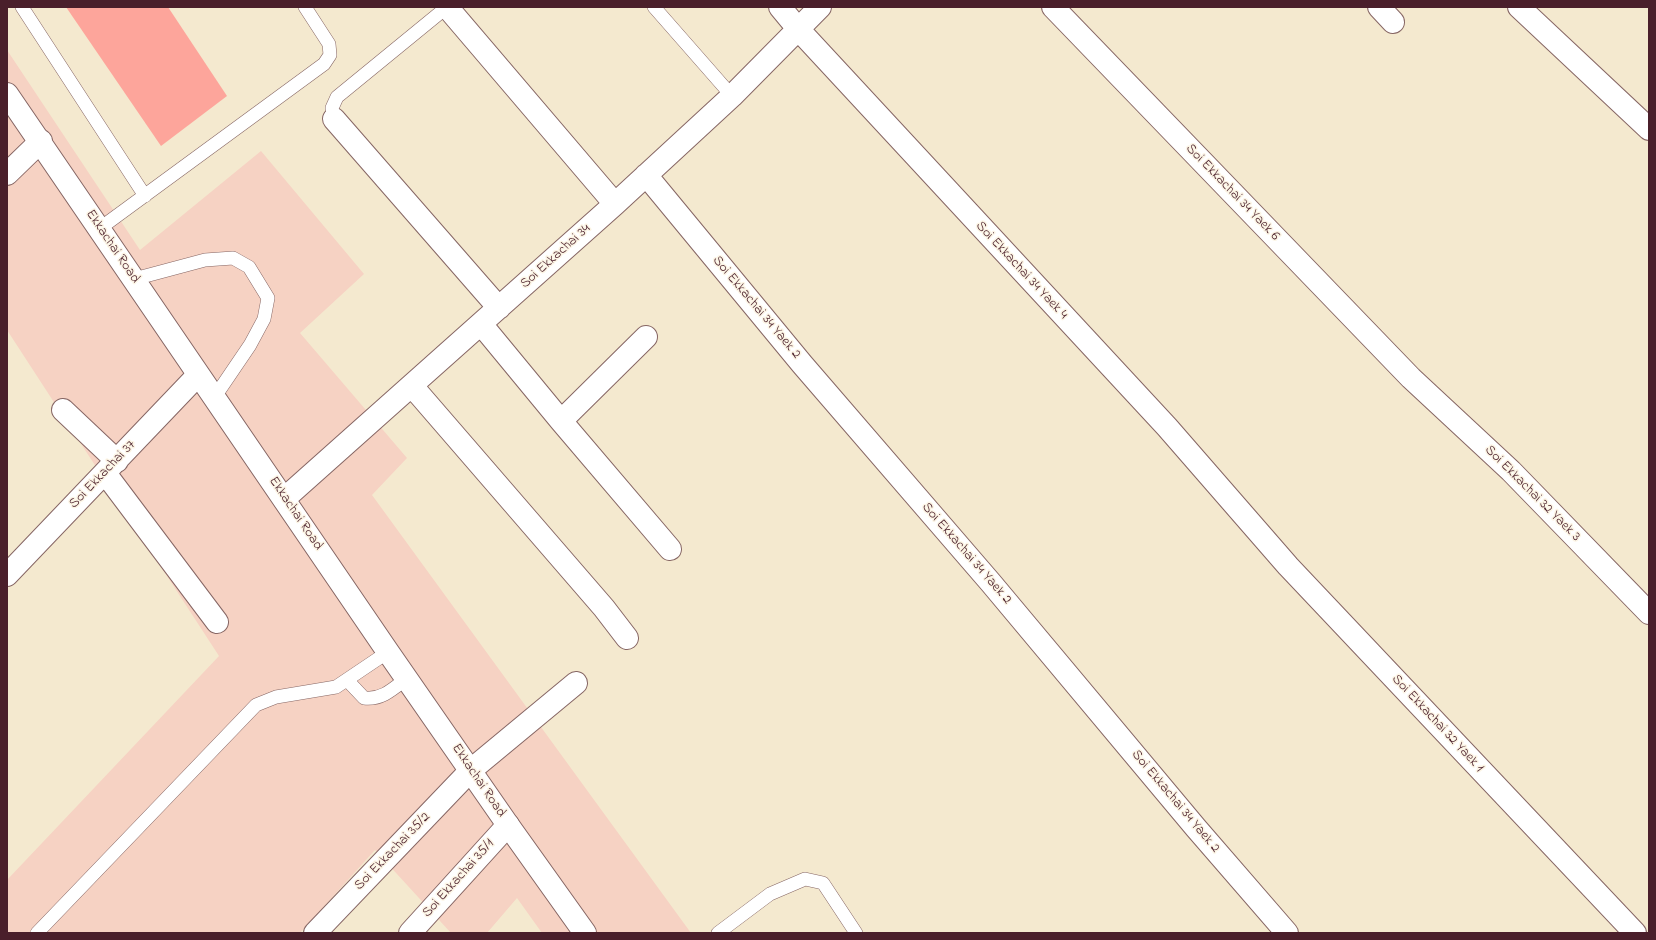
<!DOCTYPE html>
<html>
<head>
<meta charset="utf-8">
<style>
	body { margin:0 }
	#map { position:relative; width:1656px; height:940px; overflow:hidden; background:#f4e9cf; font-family:"Indie Flower",sans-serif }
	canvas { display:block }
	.frame { position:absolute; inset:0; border:8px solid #4a1f2b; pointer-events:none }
</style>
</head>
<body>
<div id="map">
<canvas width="1656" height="940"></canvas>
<div class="frame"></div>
</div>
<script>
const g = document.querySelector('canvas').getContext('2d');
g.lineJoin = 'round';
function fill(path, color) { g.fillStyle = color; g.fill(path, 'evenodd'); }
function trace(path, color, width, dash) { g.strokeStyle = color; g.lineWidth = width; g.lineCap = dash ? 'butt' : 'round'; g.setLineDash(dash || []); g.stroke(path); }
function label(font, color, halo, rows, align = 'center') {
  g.font = font + ' "Indie Flower",sans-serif'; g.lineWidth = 3; g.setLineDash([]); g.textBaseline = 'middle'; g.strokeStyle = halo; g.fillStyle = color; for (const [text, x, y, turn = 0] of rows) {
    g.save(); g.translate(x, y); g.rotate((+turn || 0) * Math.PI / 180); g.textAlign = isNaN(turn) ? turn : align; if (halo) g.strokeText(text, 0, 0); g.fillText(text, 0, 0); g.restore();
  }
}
fill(new Path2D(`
	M7,50L140,250L261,151L364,274L300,333L407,458L372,495L691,933H542L517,898L487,933H451L375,850L300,933H7V880L219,656L7,330Z`), '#f6d2c3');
fill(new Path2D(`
	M66,7H168L227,96L161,146Z`), '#fda59b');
const service = new Path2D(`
	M22,7L145,196
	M654,7L732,96
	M334,119L332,108L337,97L447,7
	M99,229L324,64L330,55L329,44L305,7
	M134,279L205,260L233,258L249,267L268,298L264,319L250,345L214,398
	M347,680L364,698C382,700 393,689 407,678
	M37,933L256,705L276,697L336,687L388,652
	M718,933L770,894L805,879L823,883L856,933`);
const minor = new Path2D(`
	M447,7L615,204
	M780,7L799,30L1167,427L1288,566L1635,933
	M1053,7L1411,378L1511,471L1649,613
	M1379,7L1393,22
	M1519,7L1649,129
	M334,119L499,308
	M7,174L41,141
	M646,175L802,364L991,583L1196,828L1287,933
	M481,324L561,421L670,549
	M412,386L604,608L627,638
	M63,410L117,461
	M561,421L646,337
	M105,473L217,622
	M284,499L615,204L732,96L820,7
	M7,575L198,375
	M315,933L471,770L576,683
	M410,933L508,825`);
const primary = new Path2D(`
	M7,94L388,652L508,825L585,933`);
trace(service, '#866664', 14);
trace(minor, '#866664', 24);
trace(primary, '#866664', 24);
trace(service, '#fff', 13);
trace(minor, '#fff', 22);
trace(primary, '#fff', 22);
label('14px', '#4a1f2b', '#fcf5e5', [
	["Soi Ekkachai 34 Yaek 6",1232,193,46],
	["Ekkachai Road",112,247,56],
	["Soi Ekkachai 34",556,257,-42],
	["Soi Ekkachai 34 Yaek 4",1021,271,47],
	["Soi Ekkachai 34 Yaek 2",756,308,50],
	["Soi Ekkachai 37",103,475,-46],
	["Soi Ekkachai 32 Yaek 3",1532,494,45],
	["Ekkachai Road",295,514,56],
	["Soi Ekkachai 34 Yaek 2",966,554,49],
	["Soi Ekkachai 32 Yaek 1",1437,724,47],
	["Ekkachai Road",478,781,56],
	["Soi Ekkachai 34 Yaek 2",1175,802,50],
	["Soi Ekkachai 35/2",393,852,-46],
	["Soi Ekkachai 35/1",459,879,-48]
]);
</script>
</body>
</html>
